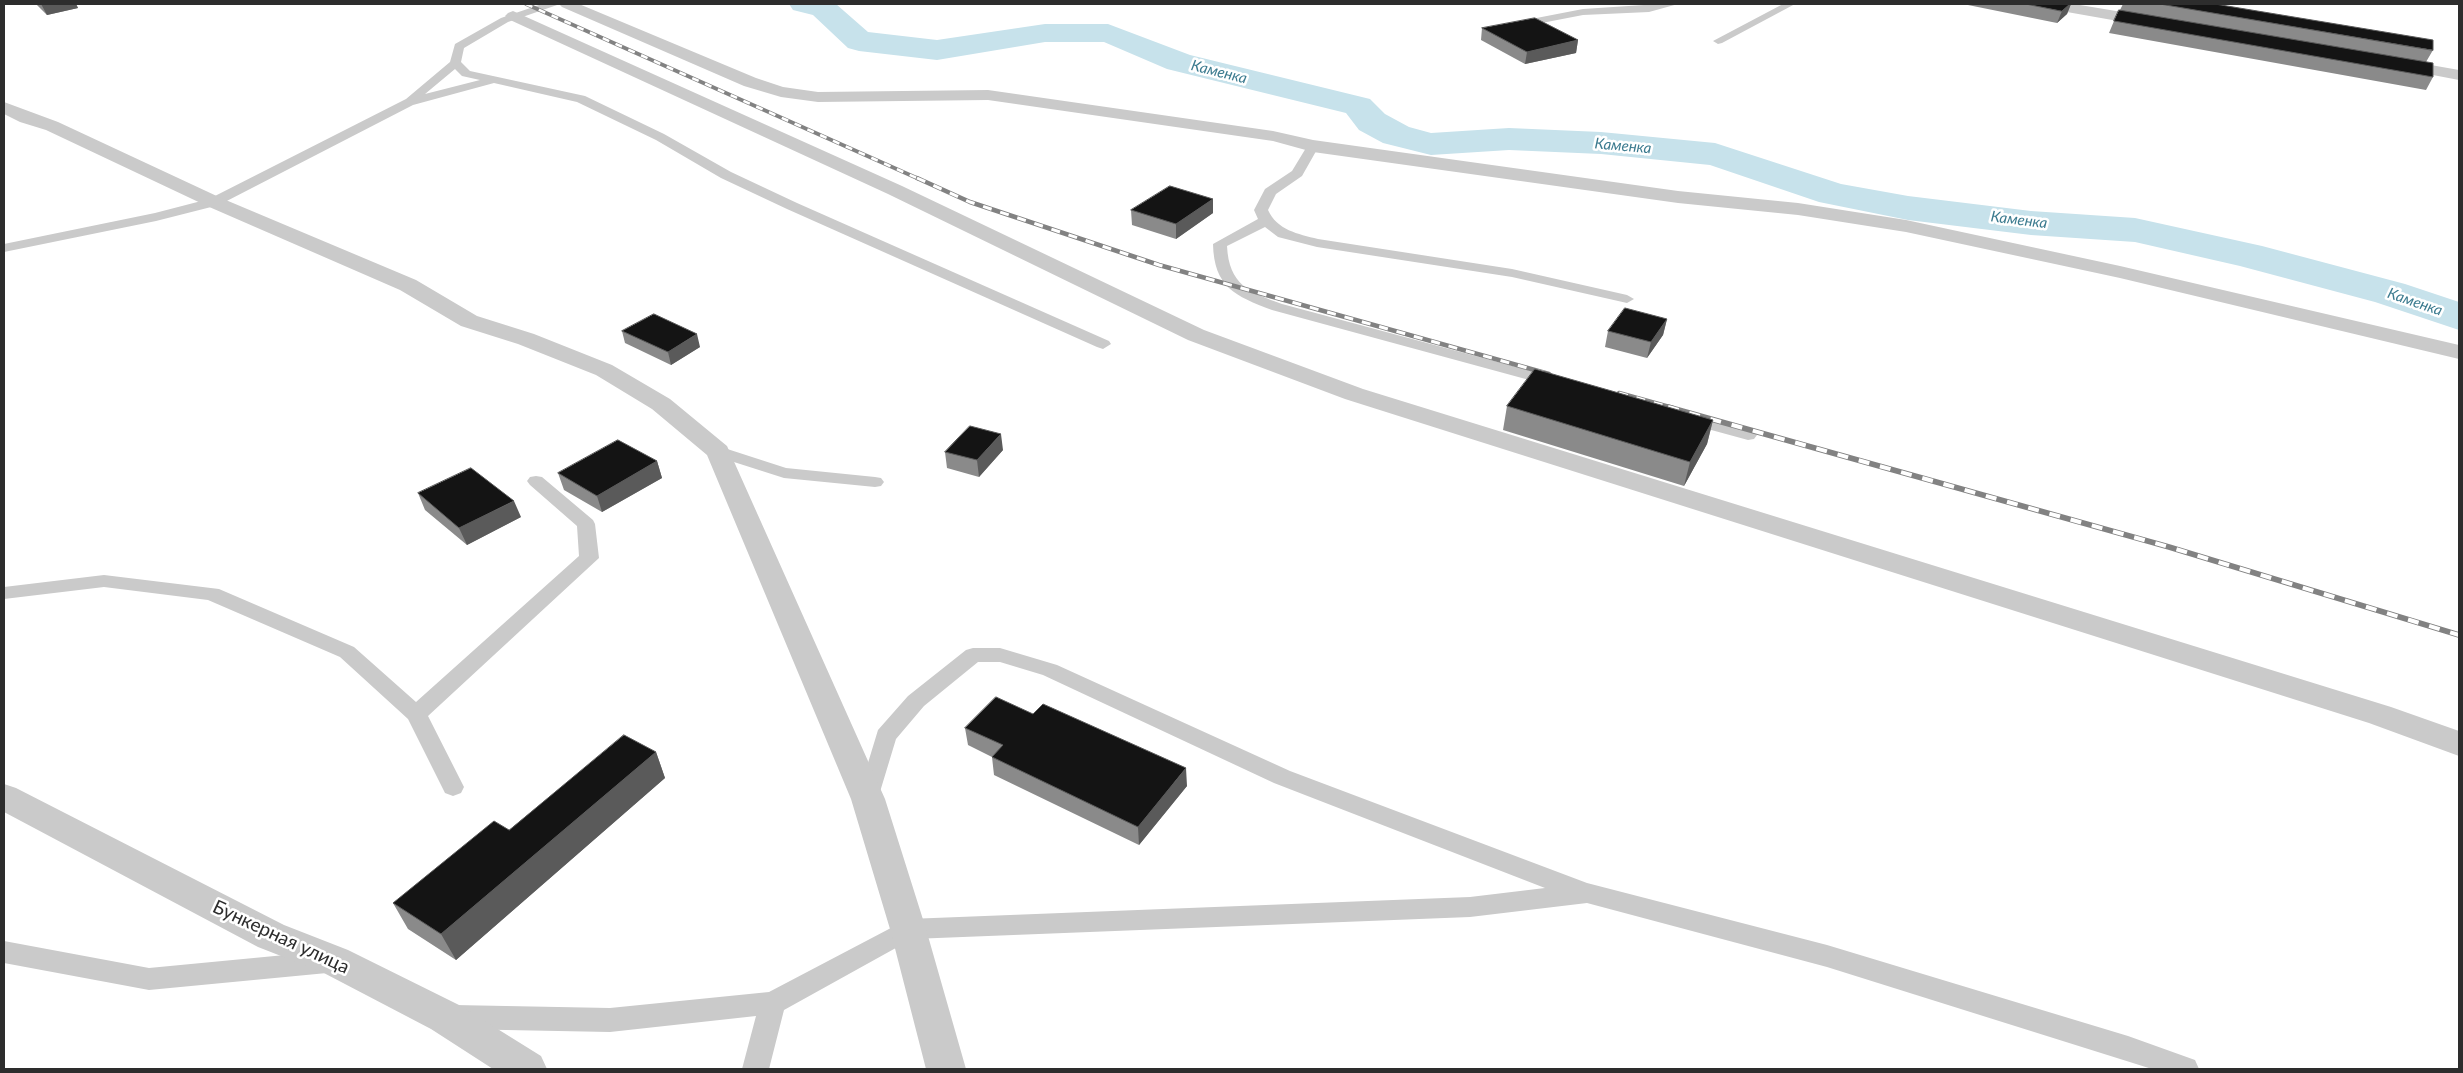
<!DOCTYPE html>
<html>
<head>
<meta charset="utf-8">
<style>
	body { margin:0 }
	#map { position:relative; width:2463px; height:1073px; overflow:hidden; background:#fff; font-family:Lato,sans-serif }
	canvas { display:block }
	.frame { position:absolute; inset:0; border:5px solid #2d2d2d; pointer-events:none }
</style>
</head>
<body>
<div id="map">
<canvas width="2463" height="1073"></canvas>
<div class="frame"></div>
</div>
<script>
const g = document.querySelector('canvas').getContext('2d');
g.lineJoin = 'round';
function fill(path, color) { g.fillStyle = color; g.fill(path, 'evenodd'); }
function trace(path, color, width, dash) { g.strokeStyle = color; g.lineWidth = width; g.lineCap = dash ? 'butt' : 'round'; g.setLineDash(dash || []); g.stroke(path); }
function label(font, color, halo, rows, align = 'center') {
  g.font = font + ' Lato,sans-serif'; g.lineWidth = 5; g.setLineDash([]); g.textBaseline = 'middle'; g.strokeStyle = halo; g.fillStyle = color; for (const [text, x, y, turn = 0] of rows) {
    g.save(); g.translate(x, y); g.rotate((+turn || 0) * Math.PI / 180); g.textAlign = isNaN(turn) ? turn : align; if (halo) g.strokeText(text, 0, 0); g.fillText(text, 0, 0); g.restore();
  }
}
fill(new Path2D(`
	M789,4H836L868,32L937,40L1045,24H1108L1190,55L1370,99L1385,114L1409,127L1431,133L1509,128L1601,132L1715,143L1841,184L1908,196L2031,211L2135,218L2262,246L2405,284L2459,302V330L2375,302L2240,266L2135,242L2031,235L1908,220L1819,202L1710,165L1601,154L1509,150L1431,155L1383,143L1359,130L1346,113L1167,69L1104,42H1045L937,60L859,51L848,48L813,15L793,10Z`), '#c7e2eb');
fill(new Path2D(`
	M542,4H560L508,22L464,48L461,62L470,71L585,96L664,134L731,172L797,203L1109,341L1111,344L1103,349L1097,347L787,209L721,178L656,140L577,102L494,83L413,105L219,205L156,221L4,252V244L155,213L209,199L406,99L450,62L455,44L501,18ZM455,69L462,76L480,80L425,94Z
	M1659,4H1678L1649,12L1583,15L1521,27L1516,24L1521,21L1583,9Z
	M1783,4H1795L1722,43L1718,44L1713,41Z
	M1313,142L1319,146L1302,176L1276,194L1268,210C1277,230 1298,234 1318,239L1512,269L1627,295L1634,299L1627,303L1512,277L1317,247L1278,237L1265,227L1227,246C1229,285 1249,292 1282,304L1561,379L1563,382L1555,387L1272,310C1235,296 1214,287 1213,244L1258,219L1254,210L1265,189L1292,171L1309,143Z
	M1688,413L1754,431L1757,435L1754,439L1748,440L1682,422L1680,418L1682,414Z
	M718,446L786,468L875,477L881,478L884,482L881,486L875,487L784,478L712,455L709,451L712,447Z
	M536,476L542,477L593,520L595,524L599,558L428,716L464,787L461,793L453,796L445,793L408,719L340,657L208,600L104,587L4,599V587L104,575L219,589L354,647L416,702L579,556L577,526L530,485L527,481L530,477Z
	M973,648H1000L1057,665L1290,771L1587,883L1827,945L2128,1036L2195,1060L2199,1069H2152L1827,967L1587,903L1470,917L912,939L784,1010L769,1069H742L756,1016L610,1032L454,1029L445,1025L441,1017L445,1009L454,1005L610,1008L769,992L908,919L1470,897L1545,888L1274,783L1043,675L1000,662H978L924,706L896,739L876,805L868,808L860,805L857,799L878,730L908,696L966,650Z
	M4,941L149,968L327,951L336,954L340,962L336,970L327,973L149,990L4,963Z`), '#cacaca');
fill(new Path2D(`
	M559,4H579L756,78L783,87L818,92L988,90L1273,131L1313,140L1678,191L1798,203L1906,220L2120,266L2459,345V359L2120,278L1906,232L1798,215L1678,203L1313,152L1273,141L988,100L818,102L781,97L744,86L562,7Z
	M2043,4H2074L2152,17L2160,22L2152,27L2050,9L2045,7Z
	M513,11L902,186L1204,330L1363,389L2391,707L2459,731V756L2369,723L1345,399L1188,340L888,194L508,19L505,16L508,13Z
	M2397,59L2459,70V80L2391,67L2389,64L2391,61Z
	M4,102L58,122L221,198L416,280L477,316L534,334L612,365L670,399L727,446L885,799L926,929L966,1069H926L890,929L851,799L707,455L652,409L596,375L518,344L461,326L400,290L207,206L46,130L20,122L4,114Z
	M4,784L16,788L284,925L348,950L459,1005L541,1056L547,1069H493L431,1029L322,972L258,947L4,812Z`), '#cacaca');
const railFar2 = new Path2D(`
	M526,4L919,179`);
const railFar1 = new Path2D(`
	M917,178L970,202L1159,265L1549,374
	M1619,393L1673,408`);
const rail = new Path2D(`
	M1668,407L2169,547L2459,635`);
trace(railFar2, '#828282', 4);
trace(railFar1, '#828282', 4.5);
trace(rail, '#828282', 5.5);
trace(railFar2, '#fff', 2.5, [7]);
trace(railFar1, '#fff', 3, [9]);
trace(rail, '#fff', 4, [11]);
fill(new Path2D(`
	M36,4H76L78,8L47,15Z
	M1963,4H2071L2067,14L2057,23Z
	M2123,4H2215L2433,50L2426,62L2433,77L2426,90L2109,33L2114,21L2120,10Z
	M1482,28L1578,40L1576,53L1525,64L1481,40Z
	M1213,199V213L1176,239L1132,225L1131,210Z
	M1667,319L1663,335L1647,358L1605,347L1608,331Z
	M622,331L700,347L671,365L625,343Z
	M1507,406L1713,420L1707,444L1684,486L1503,430Z
	M1003,450L979,477L947,468L945,452Z
	M657,461L662,478L602,512L564,490L558,473Z
	M418,493L521,517L467,545L425,510Z
	M965,728L1187,786L1139,845L994,775L992,757L968,745Z
	M656,752L665,778L456,960L408,929L393,903L509,830Z`), '#8a8a8a');
fill(new Path2D(`
	M41,4H76L78,8L47,15Z
	M2070,4H2071L2067,14L2057,23L2062,11Z
	M1578,40L1576,53L1525,64L1527,52Z
	M1213,199V213L1176,239V224Z
	M1667,319L1663,335L1647,358L1651,342Z
	M697,334L700,347L671,365L668,352Z
	M1713,420L1707,444L1684,486L1690,462Z
	M1001,434L1003,450L979,477L977,460Z
	M657,461L662,478L602,512L597,496Z
	M514,501L521,517L467,545L459,528Z
	M656,752L665,778L456,960L441,934Z
	M1186,768L1187,786L1139,845L1138,827Z`), '#5a5a5a');
const building = new Path2D(`
	M2026,4H2070L2062,11Z
	M2160,4H2215L2433,40V50Z
	M2119,10L2433,63V77L2114,21Z
	M1535,18L1578,40L1527,52L1482,28Z
	M1170,186L1213,199L1176,224L1131,210Z
	M1625,308L1667,319L1651,342L1608,331Z
	M654,314L697,334L668,352L622,331Z
	M1535,369L1713,420L1690,462L1507,406Z
	M970,426L1001,434L977,460L945,452Z
	M618,440L657,461L597,496L558,473Z
	M471,468L514,501L459,528L418,493Z
	M996,697L1033,714L1043,704L1186,768L1138,827L992,757L1003,745L965,728Z
	M624,735L656,752L441,934L393,903L494,821L509,830Z`);
fill(building, '#141414');
trace(building, '#5a5a5a', 1);
label('italic 15px', '#3c7b8f', '#fff', [
	["Каменка",1219,72,14],
	["Каменка",1623,146,5],
	["Каменка",2019,220,7],
	["Каменка",2415,302,19]
]);
label('19px', '#2d2d2d', '#fff', [
	["Бункерная улица",281,937,25]
]);
</script>
</body>
</html>
